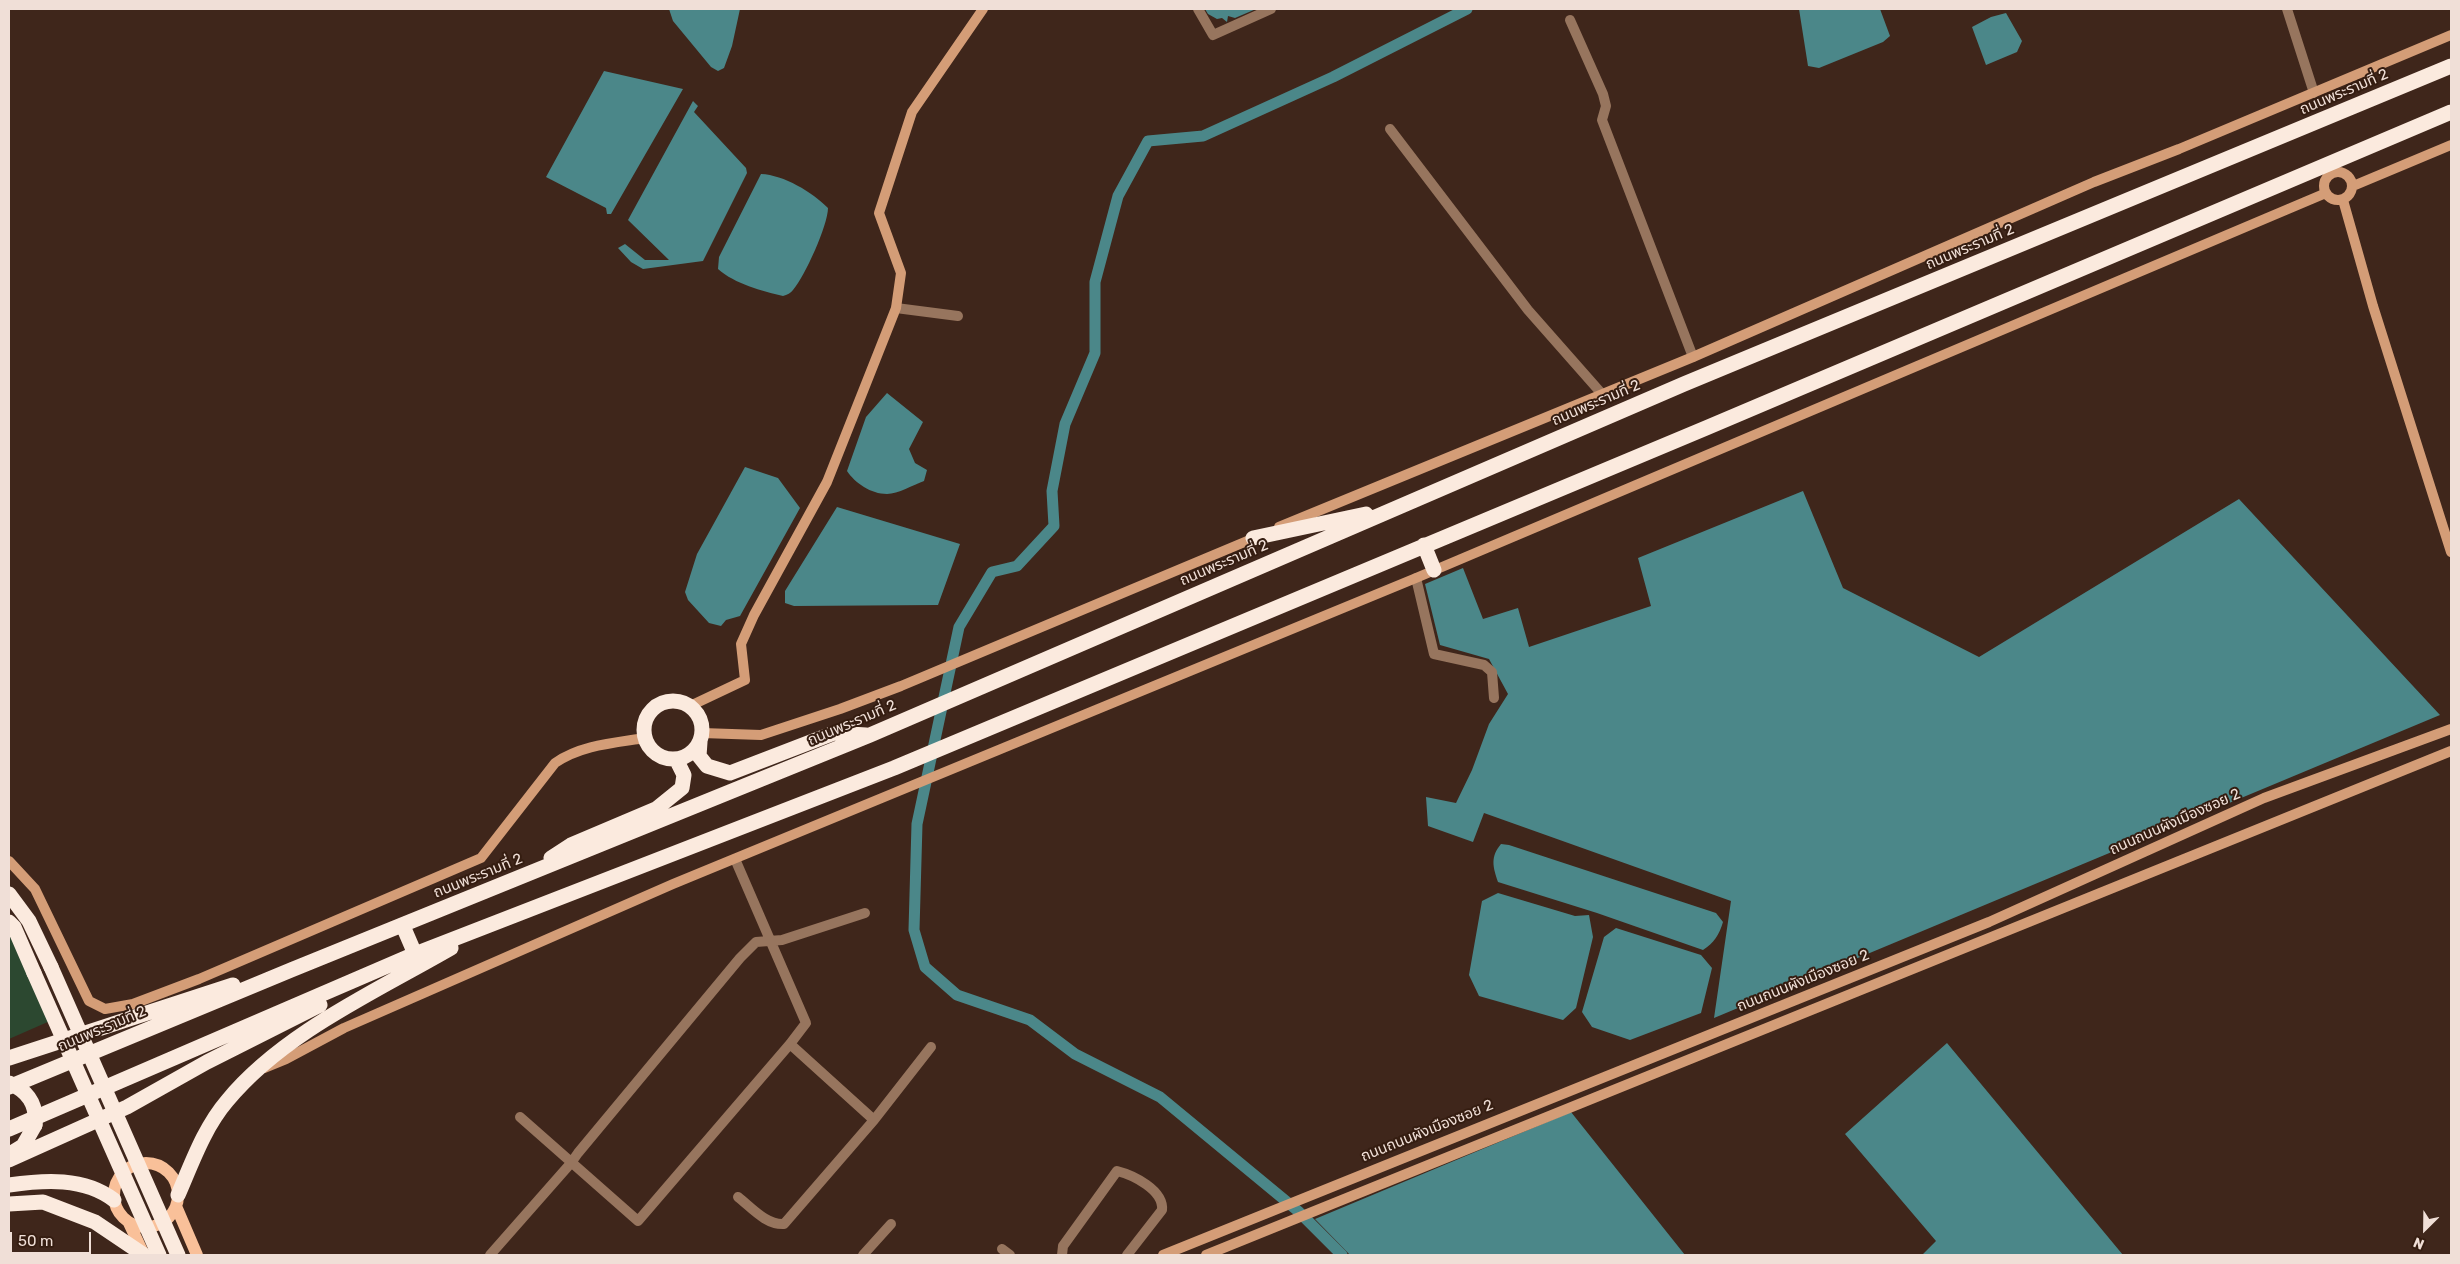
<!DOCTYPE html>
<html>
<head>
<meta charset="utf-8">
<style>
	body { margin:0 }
	#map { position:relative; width:2460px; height:1264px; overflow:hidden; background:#3f261b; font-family:Rubik,sans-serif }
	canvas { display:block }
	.frame { position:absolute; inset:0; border:10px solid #f0dfd7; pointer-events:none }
	.north { position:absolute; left:2400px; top:1204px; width:50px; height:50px; -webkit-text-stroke:4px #351d11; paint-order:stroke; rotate:203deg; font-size:14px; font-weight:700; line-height:20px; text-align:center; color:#f0dfd7 }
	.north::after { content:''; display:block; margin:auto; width:18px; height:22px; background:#f0dfd7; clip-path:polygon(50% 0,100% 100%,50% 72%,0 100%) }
	.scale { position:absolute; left:10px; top:1232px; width:81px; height:22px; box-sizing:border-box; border:2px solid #f0dfd7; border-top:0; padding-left:6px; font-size:15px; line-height:18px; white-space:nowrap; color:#f0dfd7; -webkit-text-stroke:4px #351d11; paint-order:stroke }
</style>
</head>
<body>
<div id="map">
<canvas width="2460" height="1264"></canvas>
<div class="frame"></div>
<div class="north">N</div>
<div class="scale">50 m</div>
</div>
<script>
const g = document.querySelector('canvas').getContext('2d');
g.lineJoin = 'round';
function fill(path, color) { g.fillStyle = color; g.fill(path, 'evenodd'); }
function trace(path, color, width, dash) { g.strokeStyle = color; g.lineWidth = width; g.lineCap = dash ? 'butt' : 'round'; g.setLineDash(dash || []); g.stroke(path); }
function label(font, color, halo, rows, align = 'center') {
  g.font = font + ' Rubik,"Noto Sans Thai",sans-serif'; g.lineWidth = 4; g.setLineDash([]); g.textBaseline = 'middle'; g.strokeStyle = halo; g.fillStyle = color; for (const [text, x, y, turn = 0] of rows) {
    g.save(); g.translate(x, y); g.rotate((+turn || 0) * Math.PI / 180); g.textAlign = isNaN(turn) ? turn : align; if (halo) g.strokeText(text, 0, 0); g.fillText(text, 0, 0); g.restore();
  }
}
fill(new Path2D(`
	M9,931L50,1021L9,1039Z`), '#2c4830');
fill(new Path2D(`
	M669,9H740L732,46L724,68L718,71L711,67L673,21Z
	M1205,9H1256L1235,18L1228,16L1227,22L1222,18L1217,19L1208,14Z
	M1799,9H1880L1890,36L1883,42L1819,68L1808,66Z
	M2006,13L2022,41L2017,52L1986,65L1972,27L1991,17Z
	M604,71L683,89L611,214H607L606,208L546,177Z
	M693,101L698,106L694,112L746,168L747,173L703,261L643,269L631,262L618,248L625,244L645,260H669L628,220Z
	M761,174C784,175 812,192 828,208C828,225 805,276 793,290C791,293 787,295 783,296C762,291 735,284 718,269L719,257Z
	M887,393L923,422L909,449L915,463L927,470L924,481C913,485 898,494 887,494C871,494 855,483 847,471L866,417Z
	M745,467L778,478L800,508L740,616L726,620L721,626L709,623L688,600L685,592L697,554Z
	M1803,491L1843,588L1979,657L2239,499L2440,715L1714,1018L1731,901L1484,813L1473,842L1428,826L1426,797L1456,803L1472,770L1489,724L1508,694L1489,659L1440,645L1425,584L1463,568L1483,619L1518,608L1529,647L1651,606L1638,558Z
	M837,507L960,544L938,605L794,606L785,603V591Z
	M1501,844L1509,845L1716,913L1723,922C1719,935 1714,943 1703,950L1597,913L1498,882C1493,867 1490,857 1501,844Z
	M1498,893L1575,916L1589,915L1593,937L1576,1008L1563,1020L1479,996L1469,975L1482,901Z
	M1616,928L1701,955L1712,968L1701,1013L1630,1040L1592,1027L1582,1012L1604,937Z
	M1947,1043L2123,1255H1922L1936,1241L1845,1134Z
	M1571,1112L1685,1255H1350L1315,1219Z`), '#4b8789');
trace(new Path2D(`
	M1342,1255L1298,1211L1160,1097L1075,1054L1030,1020L957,995L925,967L914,930L917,824L959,627L992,572L1017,566L1054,526L1052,491L1065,424L1095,353V282L1118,196L1148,141L1203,136L1333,77L1467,9`), '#4b8789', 11);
trace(new Path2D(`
	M1198,9L1213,35L1271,9
	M2287,9L2314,93
	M1570,20L1603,94L1606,106L1602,120L1693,357
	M1390,129L1528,310L1602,394
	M896,308L958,316
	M1416,578L1434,654L1484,665L1492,672L1494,698
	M790,1044L874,1120
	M520,1117L638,1221L790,1044L806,1023L735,859
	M738,1197C752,1208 766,1225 784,1224L874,1120L931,1047
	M1002,1249L1010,1255
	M490,1255L571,1163L578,1153L740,958L756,942L782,940L865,913
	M863,1255L891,1224
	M1062,1255L1063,1246L1117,1171C1133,1175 1164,1190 1162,1210L1127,1255`), '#97755e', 10);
trace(new Path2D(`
	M2324 186a14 14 0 1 1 28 0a14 14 0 1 1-28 0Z
	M2353,186L2451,145
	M2343,200L2373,306L2451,552
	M1279,527L1693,357L2094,182L2179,149L2451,35
	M690,706L745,680L741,644L754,615L827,482L896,308L901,273L879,213L912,112L983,9
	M702,733L761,735L840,709L901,686L1259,536
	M9,861L35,889L89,1001L105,1009L133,1004L199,979L481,858L555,763C581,745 614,743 645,738
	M264,1068L286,1059L344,1028L673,884L1416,578L2326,193
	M1163,1255L1989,922L2264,798L2451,729
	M1206,1255L2451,751`), '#d49d77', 10);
trace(new Path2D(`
	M114 1195a32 32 0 1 1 64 0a32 32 0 1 1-64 0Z
	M176,1206L197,1255
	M129,1223L144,1255`), '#f9c099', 12);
trace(new Path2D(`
	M1253,538L1366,514
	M1424,545L1434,570
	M644 730a29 29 0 1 1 58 0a29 29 0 1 1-58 0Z
	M700,742L699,756L707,766L730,773L834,733L866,735
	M551,858L571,845L656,809L682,788L684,775L676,759
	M9,894L29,921L51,967
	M9,922L14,927L34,973
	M403,926L415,954L406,959
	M9,1058L233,985
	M9,1087L291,970L870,735L1684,384L2451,66
	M9,1129L415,954L894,768L1706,428L2451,112
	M10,1154L23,1146L35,1125
	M9,1160L127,1107L207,1062L320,1005
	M9,1185C44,1180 84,1177 114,1200
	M178,1195C192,1163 204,1128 227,1101C283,1033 375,992 451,948
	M9,1204L43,1202L95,1222L144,1255`), '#fbeade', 15);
trace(new Path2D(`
	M51,967L178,1255
	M34,973L159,1255
	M9,1083C28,1091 37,1104 35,1125`), '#fbeade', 15);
label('15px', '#f0dfd7', '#351d11', [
	["ถนนพระรามที่ 2",2344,92,-23],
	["ถนนพระรามที่ 2",1970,247,-23],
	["ถนนพระรามที่ 2",1596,403,-23],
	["ถนนพระรามที่ 2",1224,563,-23],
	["ถนนพระรามที่ 2",852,723,-23],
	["ถนนถนนผังเมืองซอย 2",2175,822,-24],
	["ถนนพระรามที่ 2",478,876,-22],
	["ถนนถนนผังเมืองซอย 2",1803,981,-22],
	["ถนนพระรามที่ 2",102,1029,-23],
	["ถนนถนนผังเมืองซอย 2",1427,1131,-22]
]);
</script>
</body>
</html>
